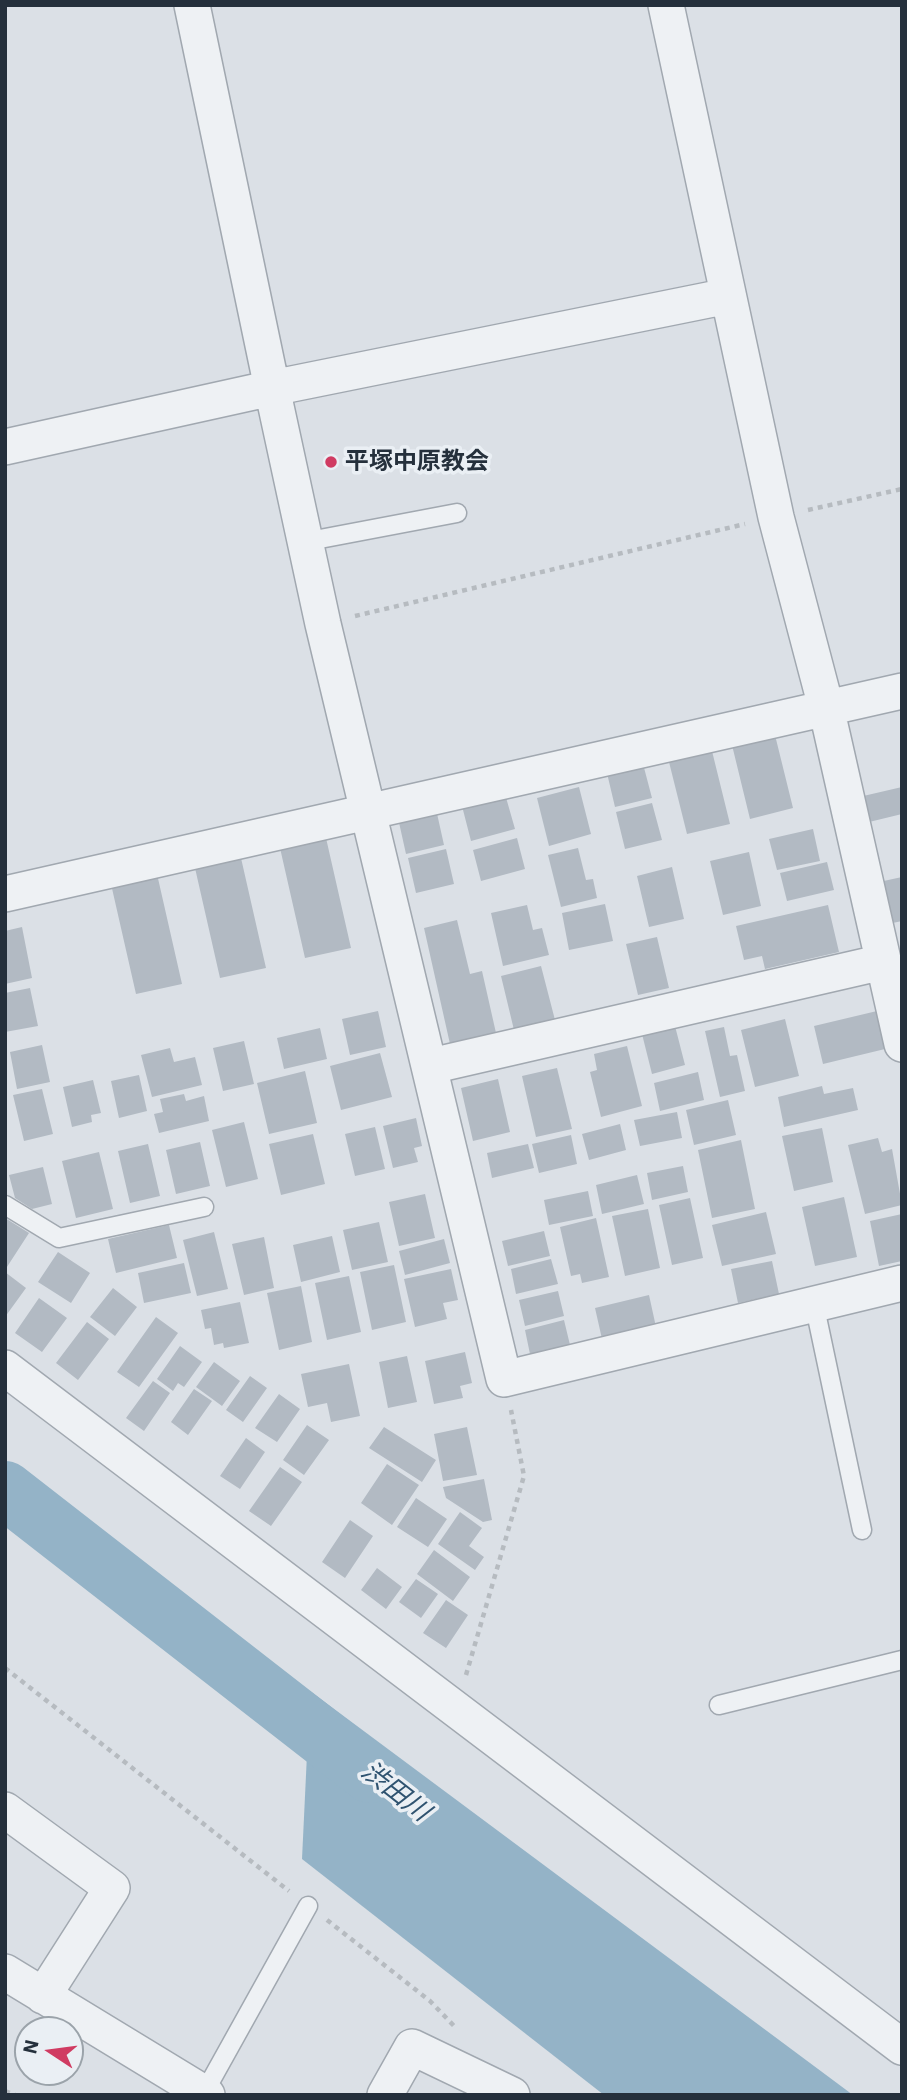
<!DOCTYPE html>
<html>
<head>
<meta charset="utf-8">
<style>
	body { margin:0 }
	#map { position:relative; width:907px; height:2100px; overflow:hidden; background:#dbe0e6; font-family:"IBM Plex Sans",sans-serif }
	canvas { display:block }
	.frame { position:absolute; inset:0; border:7px solid #25303c; pointer-events:none }
	.north { position:absolute; left:14px; top:2016px; width:70px; height:70px; box-sizing:border-box; background:#eaeff4; border:2px solid #9ba3aa; border-radius:50%; rotate:283deg; font-size:19px; font-weight:700; line-height:28px; text-align:center; color:#25303c }
	.north::after { content:''; display:block; margin:auto; width:24px; height:32px; background:#d03b62; clip-path:polygon(50% 0,100% 100%,50% 72%,0 100%) }
</style>
</head>
<body>
<div id="map">
<canvas width="907" height="2100"></canvas>
<div class="frame"></div>
<div class="north">N</div>
</div>
<script>
const g = document.querySelector('canvas').getContext('2d');
g.lineJoin = 'round';
function fill(path, color) { g.fillStyle = color; g.fill(path, 'evenodd'); }
function trace(path, color, width, dash) { g.strokeStyle = color; g.lineWidth = width; g.lineCap = dash ? 'butt' : 'round'; g.setLineDash(dash || []); g.stroke(path); }
function label(font, color, halo, rows, align = 'center') {
  g.font = font + ' "IBM Plex Sans","Noto Sans JP",sans-serif'; g.lineWidth = 7; g.setLineDash([]); g.textBaseline = 'middle'; g.strokeStyle = halo; g.fillStyle = color; for (const [text, x, y, turn = 0] of rows) {
    g.save(); g.translate(x, y); g.rotate((+turn || 0) * Math.PI / 180); g.textAlign = isNaN(turn) ? turn : align; if (halo) g.strokeText(text, 0, 0); g.fillText(text, 0, 0); g.restore();
  }
}
fill(new Path2D(`
	M310,1691L853,2095H604L302,1859Z`), '#94b3c7');
trace(new Path2D(`
	M5,1490L370,1774`), '#94b3c7', 58);
fill(new Path2D(`
	M774,731L793,808L750,819L731,741Z
	M711,747L730,824L687,834L668,758Z
	M642,760L652,798L615,807L606,769Z
	M579,787L591,834L549,846L537,798Z
	M902,787V814L865,823L859,797Z
	M505,794L515,829L471,841L462,806Z
	M652,803L662,840L625,849L616,812Z
	M436,809L444,845L406,854L398,818Z
	M813,829L820,861L777,870L769,839Z
	M326,838L351,948L305,958L280,848Z
	M517,838L525,869L481,881L473,850Z
	M578,848L586,880L593,879L597,898L561,907L548,855Z
	M446,849L454,884L416,893L408,858Z
	M749,852L761,906L723,915L710,861Z
	M241,858L266,968L220,978L195,868Z
	M827,862L834,890L787,901L780,873Z
	M672,867L684,919L649,927L637,876Z
	M157,874L182,984L136,994L111,884Z
	M902,877V921L888,924L879,882Z
	M605,904L613,941L569,950L562,913Z
	M527,905L533,930L542,928L549,955L503,966L491,913Z
	M828,905L839,952L765,969L762,956L744,960L736,926Z
	M457,920L470,974L482,971L496,1033L450,1044L424,928Z
	M22,927L32,978L5,984V931Z
	M657,937L669,988L638,995L626,944Z
	M541,966L555,1020L514,1030L501,976Z
	M30,988L38,1026L5,1032V993Z
	M378,1011L386,1047L350,1055L342,1019Z
	M877,1011L885,1049L823,1064L814,1026Z
	M785,1019L799,1076L755,1087L741,1030Z
	M675,1026L685,1065L652,1074L642,1034Z
	M724,1027L730,1056L737,1055L745,1091L720,1097L705,1031Z
	M320,1028L327,1059L284,1069L277,1038Z
	M244,1041L254,1084L223,1091L213,1048Z
	M42,1045L50,1082L17,1089L10,1052Z
	M627,1046L642,1106L601,1117L590,1072L597,1070L594,1054Z
	M170,1048L174,1062L195,1057L202,1085L152,1097L141,1055Z
	M380,1053L392,1097L341,1110L330,1066Z
	M557,1068L572,1129L536,1137L522,1076Z
	M305,1071L317,1123L269,1134L257,1083Z
	M698,1072L704,1100L660,1111L654,1083Z
	M139,1075L147,1111L119,1118L111,1081Z
	M498,1079L510,1132L473,1141L461,1088Z
	M93,1080L101,1113L91,1115L92,1122L72,1127L63,1087Z
	M822,1086L824,1094L853,1088L858,1110L784,1127L778,1097Z
	M42,1089L53,1134L24,1141L13,1095Z
	M184,1094L186,1101L204,1096L209,1121L159,1133L154,1114L163,1112L160,1099Z
	M728,1100L736,1135L694,1145L686,1110Z
	M677,1112L682,1138L640,1146L634,1120Z
	M416,1118L422,1146L414,1148L418,1162L393,1168L383,1126Z
	M244,1122L258,1179L226,1187L212,1130Z
	M620,1124L626,1150L589,1160L582,1134Z
	M375,1127L385,1169L355,1176L345,1134Z
	M822,1128L833,1182L794,1191L782,1136Z
	M313,1134L325,1184L281,1195L269,1144Z
	M571,1135L577,1164L539,1173L532,1144Z
	M878,1138L882,1152L892,1149L902,1205L865,1214L848,1145Z
	M741,1140L755,1209L712,1218L698,1150Z
	M200,1142L210,1186L176,1194L166,1150Z
	M148,1144L160,1196L130,1203L118,1151Z
	M528,1144L534,1168L492,1178L487,1153Z
	M99,1152L113,1209L76,1218L62,1161Z
	M683,1166L688,1192L652,1200L647,1173Z
	M43,1167L52,1204L32,1209L15,1198L9,1175Z
	M637,1175L644,1204L602,1214L596,1185Z
	M588,1191L593,1216L549,1225L544,1200Z
	M425,1194L435,1238L399,1246L389,1202Z
	M844,1197L857,1257L815,1266L802,1207Z
	M690,1198L703,1258L672,1265L659,1205Z
	M648,1209L660,1268L625,1276L612,1216Z
	M766,1212L776,1254L722,1266L712,1225Z
	M902,1214V1261L879,1266L870,1221Z
	M5,1218L29,1233L5,1270Z
	M596,1218L609,1277L582,1283L580,1274L571,1276L560,1227Z
	M379,1222L388,1262L352,1270L343,1230Z
	M169,1225L177,1258L116,1273L108,1239Z
	M544,1231L550,1256L508,1266L502,1241Z
	M214,1232L228,1289L197,1296L183,1240Z
	M332,1236L340,1272L301,1282L293,1245Z
	M264,1237L274,1288L244,1295L232,1244Z
	M444,1239L450,1263L405,1275L399,1251Z
	M58,1252L90,1273L71,1303L38,1282Z
	M551,1259L558,1284L516,1294L511,1269Z
	M772,1261L779,1294L738,1303L731,1269Z
	M184,1263L191,1293L144,1303L138,1273Z
	M394,1265L406,1322L372,1330L360,1272Z
	M451,1269L458,1300L443,1303L447,1319L415,1327L404,1279Z
	M5,1272L26,1288L5,1317Z
	M349,1276L361,1332L327,1340L315,1283Z
	M301,1286L312,1342L279,1350L267,1293Z
	M113,1288L137,1307L115,1336L90,1317Z
	M558,1291L564,1316L525,1326L519,1300Z
	M649,1295L656,1327L602,1339L595,1308Z
	M39,1298L67,1318L42,1352L15,1333Z
	M240,1302L249,1343L224,1348L223,1343L214,1345L211,1328L205,1329L201,1310Z
	M156,1317L178,1333L139,1387L117,1372Z
	M564,1320L570,1345L530,1354L525,1330Z
	M87,1322L109,1339L78,1380L56,1363Z
	M180,1346L202,1362L184,1387L178,1383L173,1391L157,1379Z
	M465,1352L472,1383L460,1386L463,1398L434,1404L425,1361Z
	M407,1356L417,1402L388,1408L379,1362Z
	M214,1362L240,1381L222,1406L196,1387Z
	M349,1364L360,1416L331,1422L327,1403L308,1407L301,1374Z
	M250,1376L267,1388L243,1422L226,1410Z
	M153,1381L170,1393L144,1431L126,1418Z
	M194,1389L212,1401L188,1435L171,1422Z
	M279,1394L300,1409L277,1442L255,1428Z
	M307,1425L329,1440L304,1475L283,1460Z
	M384,1427L436,1460L422,1482L369,1448Z
	M467,1427L477,1475L443,1481L434,1434Z
	M246,1438L265,1452L240,1489L220,1476Z
	M387,1464L419,1485L392,1525L361,1503Z
	M280,1467L302,1482L271,1526L249,1511Z
	M484,1479L492,1520L483,1522L446,1498L443,1487Z
	M416,1498L447,1519L428,1547L397,1527Z
	M460,1512L482,1528L469,1546L484,1557L475,1570L438,1544Z
	M350,1520L373,1536L345,1578L322,1562Z
	M434,1550L470,1577L453,1601L417,1574Z
	M377,1568L402,1587L386,1609L361,1590Z
	M416,1579L438,1594L421,1618L399,1602Z
	M446,1600L468,1615L446,1648L423,1633Z`), '#b2bac3');
const service = new Path2D(`
	M304,542L457,513
	M5,1205L59,1238L204,1207
	M814,1303L862,1530
	M719,1705L902,1660
	M204,2093L308,1906`);
const minor = new Path2D(`
	M192,5L272,388L728,296
	M666,5L776,517L826,707L902,1044
	M5,447L272,388L323,624L504,1379L902,1283
	M5,894L902,691
	M431,1066L883,962
	M5,1368L902,2047
	M5,1810L112,1888L43,1996
	M5,1972L207,2095
	M385,2095L412,2047L512,2095`);
trace(service, '#a1a8b0', 21);
trace(minor, '#a1a8b0', 38);
trace(new Path2D(`
	M808,510L902,489
	M355,616L745,524
	M5,1668L289,1891
	M466,1675L524,1476L511,1410
	M327,1920L430,2001L457,2029
	M5,2091L15,2095`), '#b6bbc0', 4.5, [5, 5]);
trace(service, '#eef1f4', 18);
trace(minor, '#eef1f4', 35);
for (const [x, y, r, color] of [
	[331,462,7,"#d03b62"]
]) { const dot = new Path2D(); dot.arc(x, y, r, 0, 2 * Math.PI); g.fillStyle = color; g.fill(dot); trace(dot, '#eaeff4', 2.5); }
label('bold 24px', '#25303c', '#eaeff4', [
	["平塚中原教会",345,462]
], 'left');
label('italic 26px', '#2f5370', '#eaeff4', [
	["渋田川",395,1792,38]
]);
</script>
</body>
</html>
